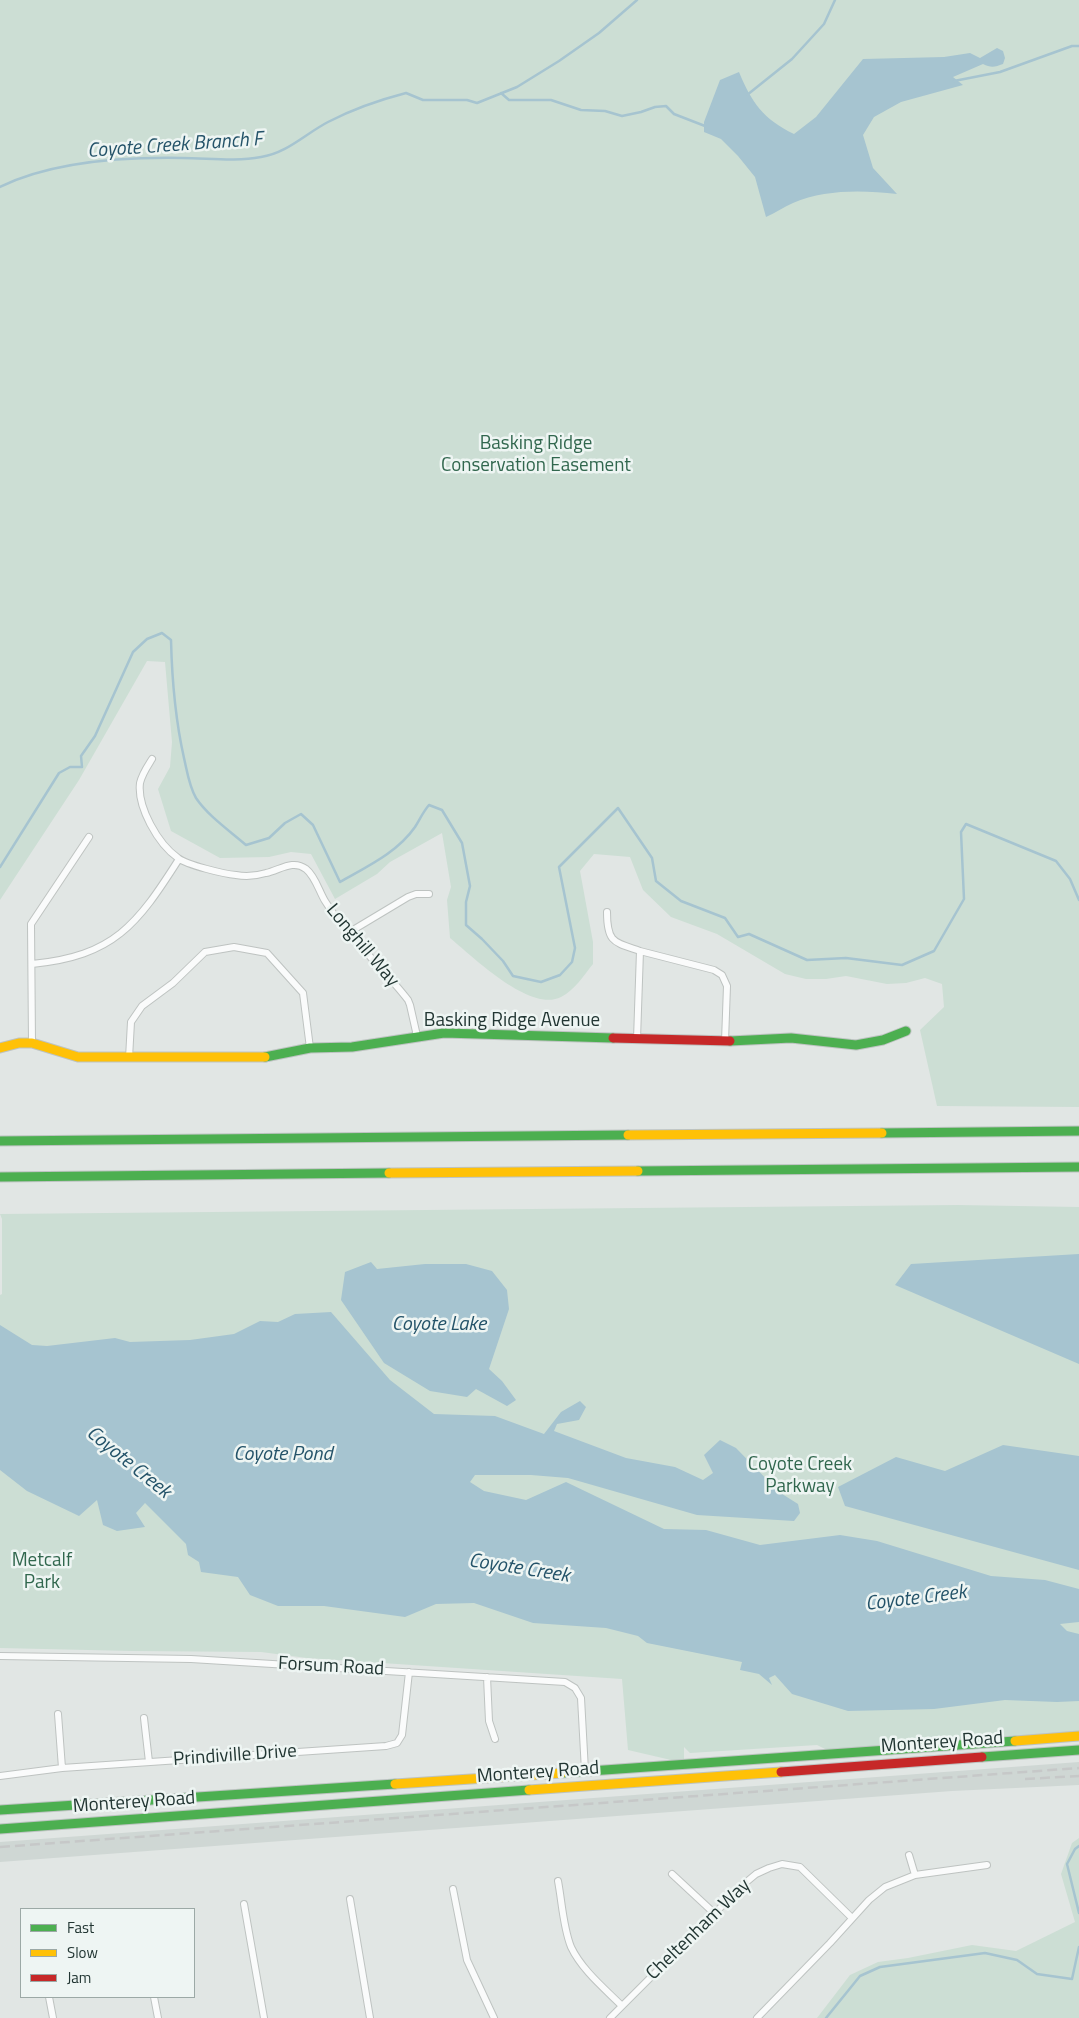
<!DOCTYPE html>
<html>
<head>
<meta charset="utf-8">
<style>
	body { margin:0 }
	#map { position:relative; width:1079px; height:2018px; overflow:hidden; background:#e1e6e4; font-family:"Titillium Web",sans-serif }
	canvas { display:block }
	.legend { position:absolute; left:20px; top:1908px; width:175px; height:90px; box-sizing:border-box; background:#eef5f3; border:1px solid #9ca9a6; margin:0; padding:6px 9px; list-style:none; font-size:15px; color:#223633 }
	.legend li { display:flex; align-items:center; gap:10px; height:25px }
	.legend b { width:25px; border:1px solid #9ca9a6 }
</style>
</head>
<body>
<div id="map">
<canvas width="1079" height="2018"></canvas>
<ul class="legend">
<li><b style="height:6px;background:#4caf50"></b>Fast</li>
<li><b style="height:6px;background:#ffc107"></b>Slow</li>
<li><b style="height:6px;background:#c62828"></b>Jam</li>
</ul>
</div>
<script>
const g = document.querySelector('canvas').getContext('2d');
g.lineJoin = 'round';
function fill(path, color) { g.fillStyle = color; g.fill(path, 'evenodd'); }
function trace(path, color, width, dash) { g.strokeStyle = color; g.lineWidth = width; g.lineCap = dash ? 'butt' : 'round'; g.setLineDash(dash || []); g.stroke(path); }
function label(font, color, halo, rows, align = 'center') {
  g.font = font + ' "Titillium Web",sans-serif'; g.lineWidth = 5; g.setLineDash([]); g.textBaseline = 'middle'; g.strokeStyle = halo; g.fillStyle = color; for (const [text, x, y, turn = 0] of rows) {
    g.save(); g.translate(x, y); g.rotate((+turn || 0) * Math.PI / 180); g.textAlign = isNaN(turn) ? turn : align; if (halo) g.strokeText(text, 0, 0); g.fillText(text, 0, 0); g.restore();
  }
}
fill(new Path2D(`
	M1079,1762V1785L952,1791L0,1862V1842Z`), '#cfd7d4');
fill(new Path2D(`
	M0,0H1079V1107L937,1106L920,1030L944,1007L942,984L925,978L906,983L887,984L846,976L826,979H806L785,974L717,934L671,917L643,890L630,857L594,854L580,871L593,942V964C584,975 574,991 561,997C530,1013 472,956 450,938L447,900L451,887L442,833L390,862L377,874L335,899L311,854L291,852L269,857L220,858L171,831L158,789L170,767L172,742L165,662L147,661L79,780L0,900Z
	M958,1205L1079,1207V1737L833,1753L817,1745L690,1753L684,1747V1763L628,1750L622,1679L307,1658L261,1652L132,1651L0,1648V1295L2,1294V1219L0,1214Z
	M1079,1838V2018H817L850,1975L878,1962L908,1958L972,1945L1016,1951L1075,1922L1061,1874L1072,1843Z`), '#ccded4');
fill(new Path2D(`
	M997,48L1003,51L1005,58L1003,64C995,67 991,68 983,64L953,77L963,85L901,102L874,117L863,135L873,168L897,194C863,190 825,189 793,203C784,207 775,213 766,217L755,177L738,156L721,139L704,132V122L720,80L739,72C752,103 763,119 794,134L816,117L863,59L944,57L970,53L980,58Z
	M1079,1254V1364L895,1285L911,1264Z
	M371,1262L377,1269L425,1264H466L492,1271L507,1290L509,1309L489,1369L502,1381L516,1400L507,1406L476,1389L467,1397L430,1391L384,1363L341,1300L345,1272Z
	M331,1312L390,1380L434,1414L495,1416L544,1434L561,1412L580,1401L586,1407L579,1420L557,1424L554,1431L626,1458L675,1467L703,1480L713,1473L704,1455L720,1440L736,1448L779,1492L798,1504L800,1513L794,1521L697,1515L568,1478L531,1475H475L470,1482L484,1491L526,1500L566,1482L664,1529L706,1530L760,1545L840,1535L877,1541L991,1576L1045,1580L1079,1589V1622L1060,1624L1067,1631L1079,1634V1701L1057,1702L1005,1700L934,1709L848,1711L792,1694L775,1675L769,1678L772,1685L759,1674L740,1670L742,1662L647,1643L638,1636L606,1628L533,1623L474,1603L436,1604L405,1617L324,1606H278L250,1595L238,1577L201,1572L199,1562L188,1555L186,1544L145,1503L136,1513L145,1527L117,1531L103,1525L97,1500L79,1516L27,1491L0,1470V1325L32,1345L47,1346L115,1338L130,1342L190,1340L234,1334L260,1321L278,1322L295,1314Z
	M1003,1445L1079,1456V1570L845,1506L838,1487L896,1457L945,1471Z`), '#a6c4d0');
trace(new Path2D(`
	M954,81L1000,72L1072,46H1079
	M501,93L509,100H551L581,110L605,111L622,116L641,112L655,107L666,106L674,114L705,126
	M747,95L792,59L824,24L835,0
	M0,187C51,162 125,157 182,158C208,158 235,162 261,157C287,153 305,134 328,122C353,109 379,100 406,93L423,100H467L477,103L517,87L559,61L599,33L637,0
	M0,867L59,773L70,767H82L81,756L95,736L133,652L147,639L162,633L171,640C172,681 175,718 184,758C187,771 189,786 196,798C208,816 230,831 246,845L269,838L285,823L301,814L313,825L340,882C366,867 397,853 415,827C420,819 423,812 429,805L442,810L462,843L470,886L466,902V925L482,939L503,961L513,976L541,982L560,975L572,962L575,948L559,867L618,808L652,858L656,881L681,901L725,918L738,937L749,934L807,960L846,958L902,965L934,951L964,899L961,832L966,824L1056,861L1070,879L1079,900
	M1079,1846L1075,1849L1067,1864L1079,1913
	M826,2018L860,1976L880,1967L985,1953L1017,1960L1037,1974L1072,1979L1079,1947`), '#a6c4d0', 2.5);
const street = new Path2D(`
	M152,759C147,767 142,774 140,783C137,807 158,844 178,858C187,865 224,874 236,875C247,877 256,876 266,873C280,870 293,859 306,869C315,876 319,891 325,901C348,938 382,966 408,1000L410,1005L417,1036
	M607,912C607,943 614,942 640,951
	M348,933L408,897L416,894H429
	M32,964C114,956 137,925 179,859
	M637,1039L640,951L714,970L722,975L727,986L725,1041
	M32,1043L31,924L89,837
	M129,1058L131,1022L142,1006L173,983L205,952L234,947L267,953L303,993L310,1048
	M0,1656L191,1659L565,1682L575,1688L581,1698L585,1771
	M487,1677L489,1721L495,1739
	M58,1714L62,1768
	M144,1718L149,1762
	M0,1776L62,1768L386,1746L397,1743L402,1735L409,1672
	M909,1855L915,1875
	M672,1874L714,1913
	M558,1881C562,1902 563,1927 571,1947C582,1970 604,1988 622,2006
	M453,1889L467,1960L494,2018
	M350,1899L370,2018
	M244,1904L264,2018
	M49,1997L53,2018
	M154,1997L158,2018
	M610,2018L744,1884L756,1874L769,1868L782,1864L800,1867L852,1918
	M757,2018L830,1943L869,1900L885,1887L915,1875L987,1865`);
const fast = new Path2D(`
	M730,1041L791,1038L856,1045L883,1040L906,1031
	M265,1057L310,1048L352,1047L444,1033L613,1038
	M882,1133L1079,1131
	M0,1141L628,1135
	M638,1171L1079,1167
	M0,1177L389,1173
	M982,1757L1079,1750
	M562,1773L1015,1741
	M0,1810L395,1784
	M0,1829L529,1790`);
const slow = new Path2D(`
	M0,1048L19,1043H32L78,1057H265
	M628,1135L882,1133
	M389,1173L638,1171
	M1015,1741L1079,1736
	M395,1784L562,1773
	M529,1790L781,1772`);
const jam = new Path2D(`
	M613,1038L730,1041
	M781,1772L982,1757`);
trace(street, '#bec3c1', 8);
trace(fast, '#bdc3c1', 11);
trace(slow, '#bdc3c1', 11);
trace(jam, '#bdc3c1', 11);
trace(street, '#fafbfb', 6);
trace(fast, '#4caf50', 9);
trace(slow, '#ffc107', 9);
trace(jam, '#c62828', 9);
trace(new Path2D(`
	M1025,1779L1079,1776
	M0,1847L1079,1768`), '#c6c8c8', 2.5, [10, 5]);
label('19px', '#31674e', '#eef5f3', [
	["Basking Ridge",536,444],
	["Conservation Easement",536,466],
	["Coyote Creek",800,1465],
	["Parkway",800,1487],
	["Metcalf",42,1561],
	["Park",42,1583]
]);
label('19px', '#223633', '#eef5f3', [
	["Longhill Way",362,946,50],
	["Basking Ridge Avenue",512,1021],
	["Forsum Road",331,1667,3],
	["Monterey Road",942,1743,-4],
	["Prindiville Drive",235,1756,-4],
	["Monterey Road",538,1773,-4],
	["Monterey Road",134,1803,-4],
	["Cheltenham Way",699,1930,-44]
]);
label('italic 20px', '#245369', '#eef5f3', [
	["Coyote Creek Branch F",175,146,-4],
	["Coyote Lake",439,1325],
	["Coyote Pond",283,1455],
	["Coyote Creek",128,1463,39],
	["Coyote Creek",519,1569,9],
	["Coyote Creek",916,1599,-7]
]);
</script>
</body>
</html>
